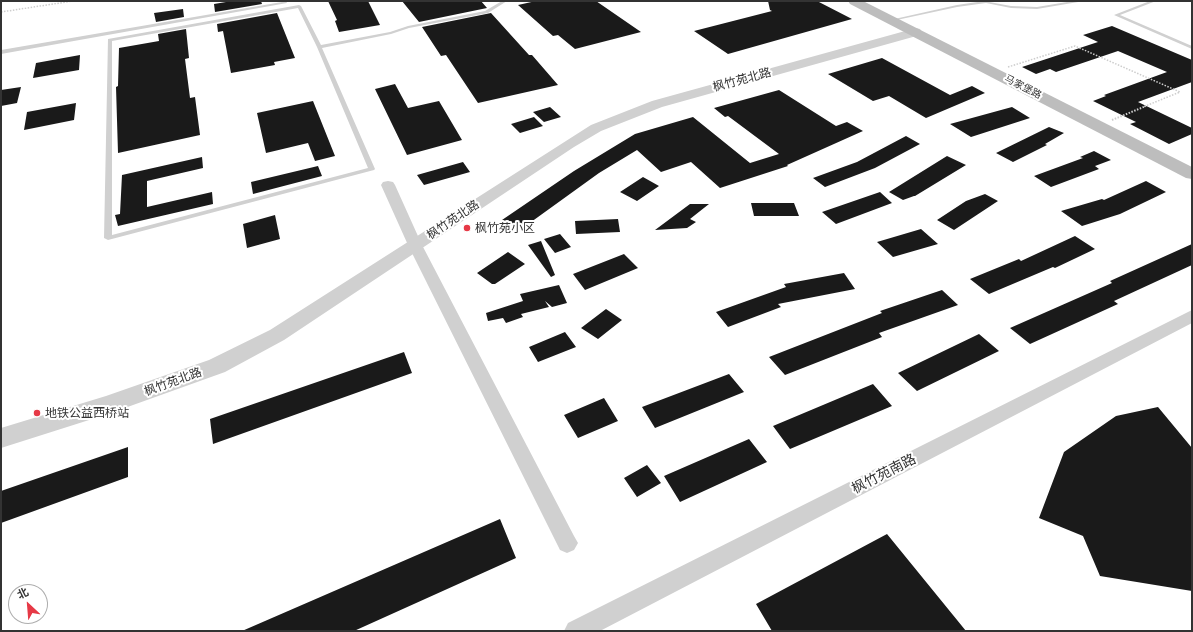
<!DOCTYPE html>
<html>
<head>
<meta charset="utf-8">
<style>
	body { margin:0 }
	#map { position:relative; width:1193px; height:632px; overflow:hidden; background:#fff; font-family:Raleway,"Noto Sans SC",sans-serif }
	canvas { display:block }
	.frame { position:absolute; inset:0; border:2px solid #333; pointer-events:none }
	.north { position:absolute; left:8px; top:584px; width:40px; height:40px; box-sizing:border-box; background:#fff; border:1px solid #adadad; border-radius:50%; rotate:334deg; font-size:11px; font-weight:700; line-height:16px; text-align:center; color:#333 }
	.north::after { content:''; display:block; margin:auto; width:14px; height:18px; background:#e63946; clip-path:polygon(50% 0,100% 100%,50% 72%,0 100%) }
</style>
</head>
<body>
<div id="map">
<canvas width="1193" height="632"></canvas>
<div class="frame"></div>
<div class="north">北</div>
</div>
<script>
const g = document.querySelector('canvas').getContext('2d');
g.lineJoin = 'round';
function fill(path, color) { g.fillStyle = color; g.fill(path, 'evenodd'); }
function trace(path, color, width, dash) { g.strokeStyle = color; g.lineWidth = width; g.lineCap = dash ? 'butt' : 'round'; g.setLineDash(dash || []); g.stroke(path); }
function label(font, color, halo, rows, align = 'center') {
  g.font = font + ' Raleway,"Noto Sans SC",sans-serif'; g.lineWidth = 4; g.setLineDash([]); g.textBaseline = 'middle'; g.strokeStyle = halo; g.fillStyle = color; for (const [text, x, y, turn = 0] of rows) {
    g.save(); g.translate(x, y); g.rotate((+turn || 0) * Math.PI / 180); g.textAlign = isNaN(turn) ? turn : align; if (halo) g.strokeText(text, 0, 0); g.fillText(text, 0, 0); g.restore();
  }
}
fill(new Path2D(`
	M232,1H261L262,4L215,12L214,4Z
	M328,1H368L380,25L339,32L335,21L337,20Z
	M402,1H481L487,8L419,22Z
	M536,1H596L641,32L575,49L558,35L553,36L518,5Z
	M768,1H817L852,19L728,54L694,31L772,11L770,10Z
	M183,9L184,17L156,22L154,13Z
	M277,13L295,58L274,62L275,65L231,73L223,31L218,32L217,24Z
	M491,13L529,55H532L558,85L478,103L446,55L441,56L422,27Z
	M1112,26L1192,60V82L1138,102L1192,128V134L1169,144L1130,124L1136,122L1093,101L1106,96L1104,95L1167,72L1118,51L1056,72L1050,69L1036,74L1022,67L1098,42L1083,35Z
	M186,29L189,58L185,59L190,98L195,97L200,135L118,153L116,87L118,86L119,48L159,41L158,34Z
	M80,55L79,70L33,78L36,63Z
	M882,58L950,95L972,86L985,93L926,118L889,96L873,101L828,74Z
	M395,84L408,108L439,101L462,140L407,155L375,89Z
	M21,87L17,103L1,106V90Z
	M779,90L836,126L847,122L863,131L787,165L788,166L720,188L691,162L661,172L637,150L599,173L520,230L502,220L574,171L635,134L693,117L750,163L779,154L728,116L725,117L714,108Z
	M313,101L335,156L315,161L308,143L266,153L257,113Z
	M76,103L74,120L24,130L27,112Z
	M550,107L561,117L544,122L533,112Z
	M1012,107L1030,118L971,137L950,124Z
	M534,117L543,126L520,133L511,124Z
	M1049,127L1064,133L1045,144L1047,145L1013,162L996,153Z
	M906,136L920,144L875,168L825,187L813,178L857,162Z
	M1094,151L1111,160L1095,166L1099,169L1051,187L1034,176L1083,158L1080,157Z
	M947,156L966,165L915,196H914L903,200L889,192Z
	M202,157L203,168L147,181V207L212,192L213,204L118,226L115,215L120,214L122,175Z
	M463,162L470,172L424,185L417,175Z
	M318,166L322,176L253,194L251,182Z
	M643,177L659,186L637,201L620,192Z
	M1146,181L1166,192L1120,214L1082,226L1061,211L1102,199L1104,200Z
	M880,192L892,203L836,224L822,212Z
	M985,194L998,201L954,230L937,220L966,201Z
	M751,203H794L799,216H754Z
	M690,204H709L690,219L696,222L687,228L655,230Z
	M275,215L280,239L247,248L243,224Z
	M618,219L620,232L576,234L575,221Z
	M921,229L938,244L893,257L877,242Z
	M560,234L571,247L555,253L544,239Z
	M1075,236L1095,249L1055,268L1053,267L989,294L970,279L1019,259L1021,261Z
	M541,241L555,275L551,277L528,245Z
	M1192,244V265L1114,301L1118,304L1030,344L1010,328L1112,283L1110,281Z
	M508,252L525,264L495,284H492L477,273Z
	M624,254L638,268L585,290L573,274Z
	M844,273L855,289L778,304L781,307L728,327L716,312L786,287L784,284Z
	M559,285L567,303L552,307L545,301L549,307L521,314L523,317L506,323L503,318L488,321L486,313L523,301L520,294Z
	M942,290L958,305L879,333L882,337L785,375L769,357L882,313L880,311Z
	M606,309L622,320L598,339L581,328Z
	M565,332L576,347L538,362L529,347Z
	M979,334L999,351L917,391L898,373Z
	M404,352L412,373L213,444L210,419Z
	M729,374L744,392L655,428L642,407Z
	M873,384L892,406L790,449L773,426Z
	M604,398L618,421L578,438L564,415Z
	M1158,407L1192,448V591L1100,576L1083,536L1039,518L1064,452L1116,416Z
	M749,439L767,462L680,502L664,476Z
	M128,447V477L1,523V491Z
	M647,465L661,483L637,497L624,478Z
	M500,519L516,558L354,631H242Z
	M887,534L966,631H772L756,604Z`), '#1a1a1a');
trace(new Path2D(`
	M1,12L73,1
	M1008,67L1075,46L1180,92L1143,107`), '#cdcdcd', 1.5, [1.5, 1.5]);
trace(new Path2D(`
	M1112,120L1146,106`), '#cdcdcd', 2, [1.5, 1.5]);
fill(new Path2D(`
	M282,1H286L287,3L1,54V50L282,2Z
	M502,1H507L488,13L409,28L391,34L322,48L375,169L374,170L108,240L104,238L108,39L299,5L301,6L321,45L390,32L408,26L485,11ZM298,8L317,47L368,168L112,235V41Z
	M984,1L1011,6L1037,7L1073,1H1084L1037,9L1011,8L986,3L957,7L892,21L890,20L957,5Z
	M1150,1H1156L1120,15L1192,46V49L1114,15Z`), '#d0d0d0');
fill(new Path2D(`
	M388,181L393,182L395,185L422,245L574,536L578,543L574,550L567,553L560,550L408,245L381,185L383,182Z
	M1192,310V323L600,631H564L568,623Z`), '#d0d0d0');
fill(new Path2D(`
	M916,28L920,29L922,32L920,35L662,107L601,131L574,147L284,340L225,372L108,414L1,448V428L106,396L209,360L270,330L591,125L652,101Z`), '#d0d0d0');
fill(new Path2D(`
	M848,1H863L1192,167V179L1186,178L850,4Z`), '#bdbdbd');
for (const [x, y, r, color] of [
	[467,228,4,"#e63946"],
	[37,413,4,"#e63946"]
]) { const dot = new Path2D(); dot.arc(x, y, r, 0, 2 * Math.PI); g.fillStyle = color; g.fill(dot); trace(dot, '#fff', 1.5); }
label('10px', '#333', '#fff', [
	["马家堡路",1023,87,27]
]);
label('12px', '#333', '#fff', [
	["枫竹苑北路",742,80,-15],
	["枫竹苑北路",453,220,-34],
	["枫竹苑北路",173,382,-20]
]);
label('12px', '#333', '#fff', [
	["枫竹苑小区",475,228],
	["地铁公益西桥站",45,413]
], 'left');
label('14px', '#333', '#fff', [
	["枫竹苑南路",884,474,-27]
]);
</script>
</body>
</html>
